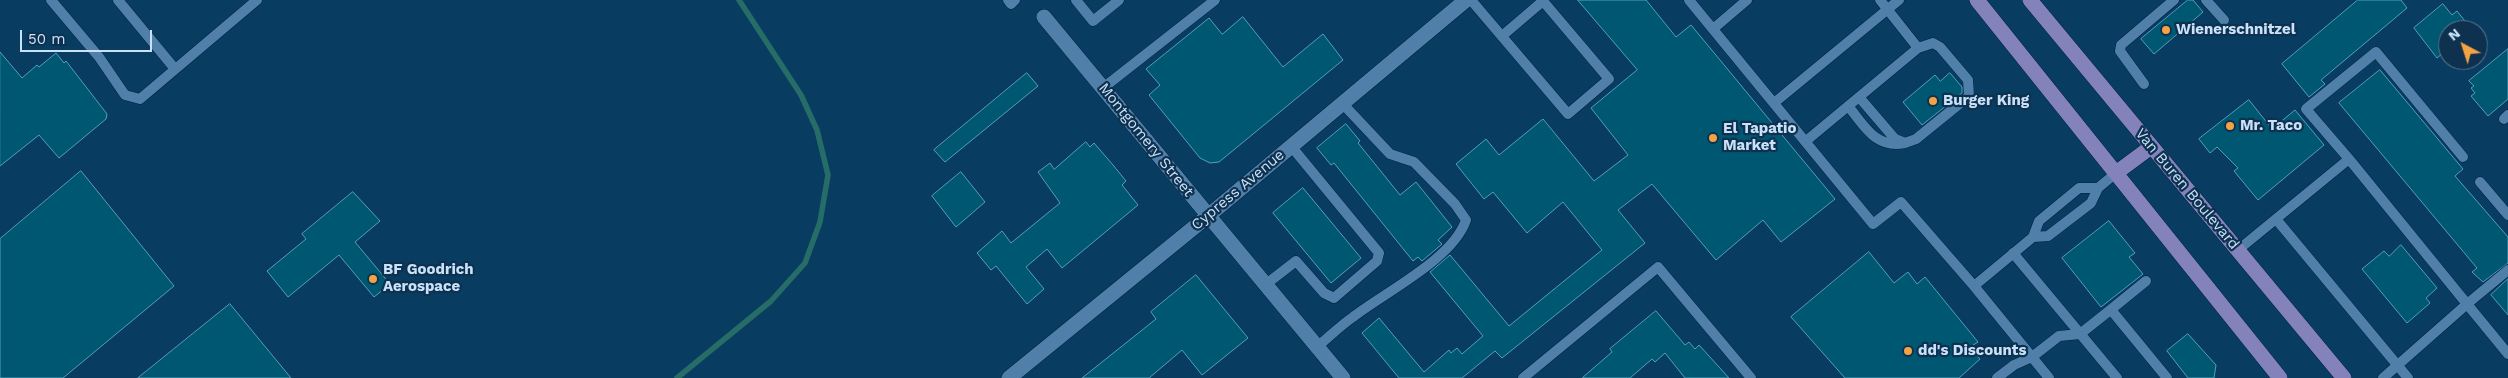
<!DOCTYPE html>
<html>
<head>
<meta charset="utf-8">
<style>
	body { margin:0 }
	#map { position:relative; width:2508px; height:378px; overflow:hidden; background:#093c61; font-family:"Work Sans",sans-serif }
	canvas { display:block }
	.north { position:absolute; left:2438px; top:20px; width:50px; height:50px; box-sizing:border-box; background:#0d314e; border:1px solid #587792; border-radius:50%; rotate:320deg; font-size:14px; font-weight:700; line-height:20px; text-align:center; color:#c9e1f9 }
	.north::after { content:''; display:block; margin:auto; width:18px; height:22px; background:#f4a344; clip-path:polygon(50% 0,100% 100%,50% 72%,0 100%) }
	.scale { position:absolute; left:20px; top:30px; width:132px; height:22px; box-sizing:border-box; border:2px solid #c9e1f9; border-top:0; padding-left:6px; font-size:15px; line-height:18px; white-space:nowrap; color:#c9e1f9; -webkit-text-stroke:4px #0d314e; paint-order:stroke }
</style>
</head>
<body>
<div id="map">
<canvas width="2508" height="378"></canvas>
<div class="north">N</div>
<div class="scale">50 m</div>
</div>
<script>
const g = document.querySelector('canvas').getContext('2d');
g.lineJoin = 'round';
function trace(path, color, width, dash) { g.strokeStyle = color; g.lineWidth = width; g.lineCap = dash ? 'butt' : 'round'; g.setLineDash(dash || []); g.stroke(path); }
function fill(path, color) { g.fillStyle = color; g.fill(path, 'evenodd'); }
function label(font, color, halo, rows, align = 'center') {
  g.font = font + ' "Work Sans",sans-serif'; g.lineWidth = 4.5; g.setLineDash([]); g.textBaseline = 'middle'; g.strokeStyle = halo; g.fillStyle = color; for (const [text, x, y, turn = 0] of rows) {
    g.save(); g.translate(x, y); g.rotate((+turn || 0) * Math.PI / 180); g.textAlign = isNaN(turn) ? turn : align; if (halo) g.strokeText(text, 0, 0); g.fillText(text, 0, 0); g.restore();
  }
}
trace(new Path2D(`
	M677,378L771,301L805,263L820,222L828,175L817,130L801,95L739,0`), '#276d67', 5.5);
const building = new Path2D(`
	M1578,0H1646L1676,37L1691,25L1835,199L1781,242L1763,220L1716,260L1652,184L1618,210L1645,243L1502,358L1495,351L1462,378H1399L1362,333L1379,318L1424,372L1449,350L1451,353L1457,348L1462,354L1483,336L1430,272L1450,255L1509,326L1602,250L1563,202L1527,233L1493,192L1484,199L1456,164L1486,139L1499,155L1543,119L1594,181L1628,155L1591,108L1637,70Z
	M2188,0H2193L2203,12L2154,54L2141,39Z
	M2358,0H2401L2407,8L2321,80L2325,84L2309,97L2282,64Z
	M2443,4L2452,15L2457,11L2472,30H2448V49L2437,58L2414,28Z
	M1243,17L1283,67L1323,34L1343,60L1219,162L1210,163L1200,158L1149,95L1160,85L1146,69L1209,18L1222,34Z
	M2508,49V99L2488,116L2471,96L2475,93L2471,88L2474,86L2469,81Z
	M0,52L22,78L37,65L39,67L56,53L64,63L66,61L107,114L106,119L59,158L39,135L0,166Z
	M2380,70L2463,169L2455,176L2508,237V263L2483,282L2472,272L2477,268L2339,103Z
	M1027,73L1038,86L945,162L934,150Z
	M1950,73L1962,87V93L1922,125L1903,102L1935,75L1940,81Z
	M2249,100L2272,129L2295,110L2324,145L2258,200L2234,171L2238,168L2217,147L2210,153L2199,139Z
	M1346,124L1360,141L1358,143L1400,195L1416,182L1452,227L1438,240L1442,244L1422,261L1418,257L1413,261L1334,163L1331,165L1317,148Z
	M1086,142L1090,147L1094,143L1113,165L1126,181L1122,185L1138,205L1062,268L1047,249L1026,267L1044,289L1027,304L996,266L991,270L977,253L1002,231L1011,243L1060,203L1038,172L1050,163L1054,169Z
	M81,171L174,286L63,378H0V239Z
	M961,172L985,202L956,227L932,196Z
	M1303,188L1361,258L1331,283L1273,213Z
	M353,192L380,221L355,242L390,284L374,297L339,255L288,297L267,271L306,239L302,234Z
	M2109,221L2135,253L2129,257L2143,274L2101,307L2062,258Z
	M2401,245L2437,288L2426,298L2430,303L2407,323L2362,269L2384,251L2389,256Z
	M1869,252L1894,283L1908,272L1917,284L1925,277L1978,342L1970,347L1980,359L1959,378H1845L1791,317Z
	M1196,275L1248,338L1202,375L1182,350L1149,378H1082L1156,319L1151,312Z
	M2508,279V315L2491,295Z
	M230,304L291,378H138Z
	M1656,311L1685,345L1689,342L1695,349L1699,345L1729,378H1685L1665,353L1655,362L1652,359L1630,378H1582L1612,352L1610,349Z
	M2188,334L2216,365L2214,378H2188L2167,351Z`);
fill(building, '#005772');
trace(building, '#569dba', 1);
const service = new Path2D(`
	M51,0L99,57L125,95L140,99L257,0
	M118,0L175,69
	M1008,0L1011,4L1015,0
	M1076,0L1093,21L1119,0
	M1471,0L1568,114L1609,79L1543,1L1502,36
	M1689,0L1873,224L1901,202L1974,286
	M2206,0L2224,20
	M1713,29L1747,0
	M2144,84L2120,51L2121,45L2174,0
	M1103,88L1215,0
	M1859,97L1895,139L1905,143L1916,139L1969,96L1968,80L1940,47L1933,43L1918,48
	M1774,103L1899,0
	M1848,106C1865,126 1875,149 1905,143
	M2504,119L2508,115
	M1806,141L1918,48L1880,0
	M2349,159L2306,109L2376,52L2463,157
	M2480,182L2508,215
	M2276,219L2408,378
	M2033,237L2048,236L2091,203L2098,188L2116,173
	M2238,250L2349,159L2467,304L2508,270
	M2013,253L2117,378
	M1265,285L1296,261L1324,293L1334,298L1377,261L1379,253L1291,146
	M2109,311L2146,281
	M1317,347C1329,337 1340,326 1353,317C1385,292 1453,259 1466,220L1455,204L1414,162L1390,154L1342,103
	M1523,378L1658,267L1751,378
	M1997,378L2014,365L2032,357L2059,336L2080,334L2109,311H2112L2167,378
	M2049,378L1974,286L2033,237L2039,221L2079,188H2098
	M2383,378L2467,304L2508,354`);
const minor = new Path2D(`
	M1044,17L1343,378`);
const tertiary = new Path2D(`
	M1009,378L1208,216L1466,0`);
const primary = new Path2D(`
	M1977,0L2280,378
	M2030,0L2344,378
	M2116,173L2151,147`);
trace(service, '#00223e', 11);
trace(minor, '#00223e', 16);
trace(tertiary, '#00223e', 16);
trace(primary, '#00223e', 16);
trace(service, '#5080aa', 10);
trace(minor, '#5080aa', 15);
trace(tertiary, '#5080aa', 15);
trace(primary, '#8382bb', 15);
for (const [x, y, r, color] of [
	[2166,30,5,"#f4a344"],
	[1933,101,5,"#f4a344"],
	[2230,126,5,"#f4a344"],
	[1713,138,5,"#f4a344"],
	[373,279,5,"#f4a344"],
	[1908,351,5,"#f4a344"]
]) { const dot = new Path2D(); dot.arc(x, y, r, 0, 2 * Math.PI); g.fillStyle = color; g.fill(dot); trace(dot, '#0d314e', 2); }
label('bold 15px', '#c9e1f9', '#0d314e', [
	["Wienerschnitzel",2176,30],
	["Burger King",1943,101],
	["Mr. Taco",2240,126],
	["El Tapatio",1723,129],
	["Market",1723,146],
	["BF Goodrich",383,270],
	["Aerospace",383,287],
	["dd's Discounts",1918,351]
], 'left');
label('15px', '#c9e1f9', '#0d314e', [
	["Montgomery Street",1146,140,51],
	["Van Buren Boulevard",2187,189,50],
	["Cypress Avenue",1238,190,-40]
]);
</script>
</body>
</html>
